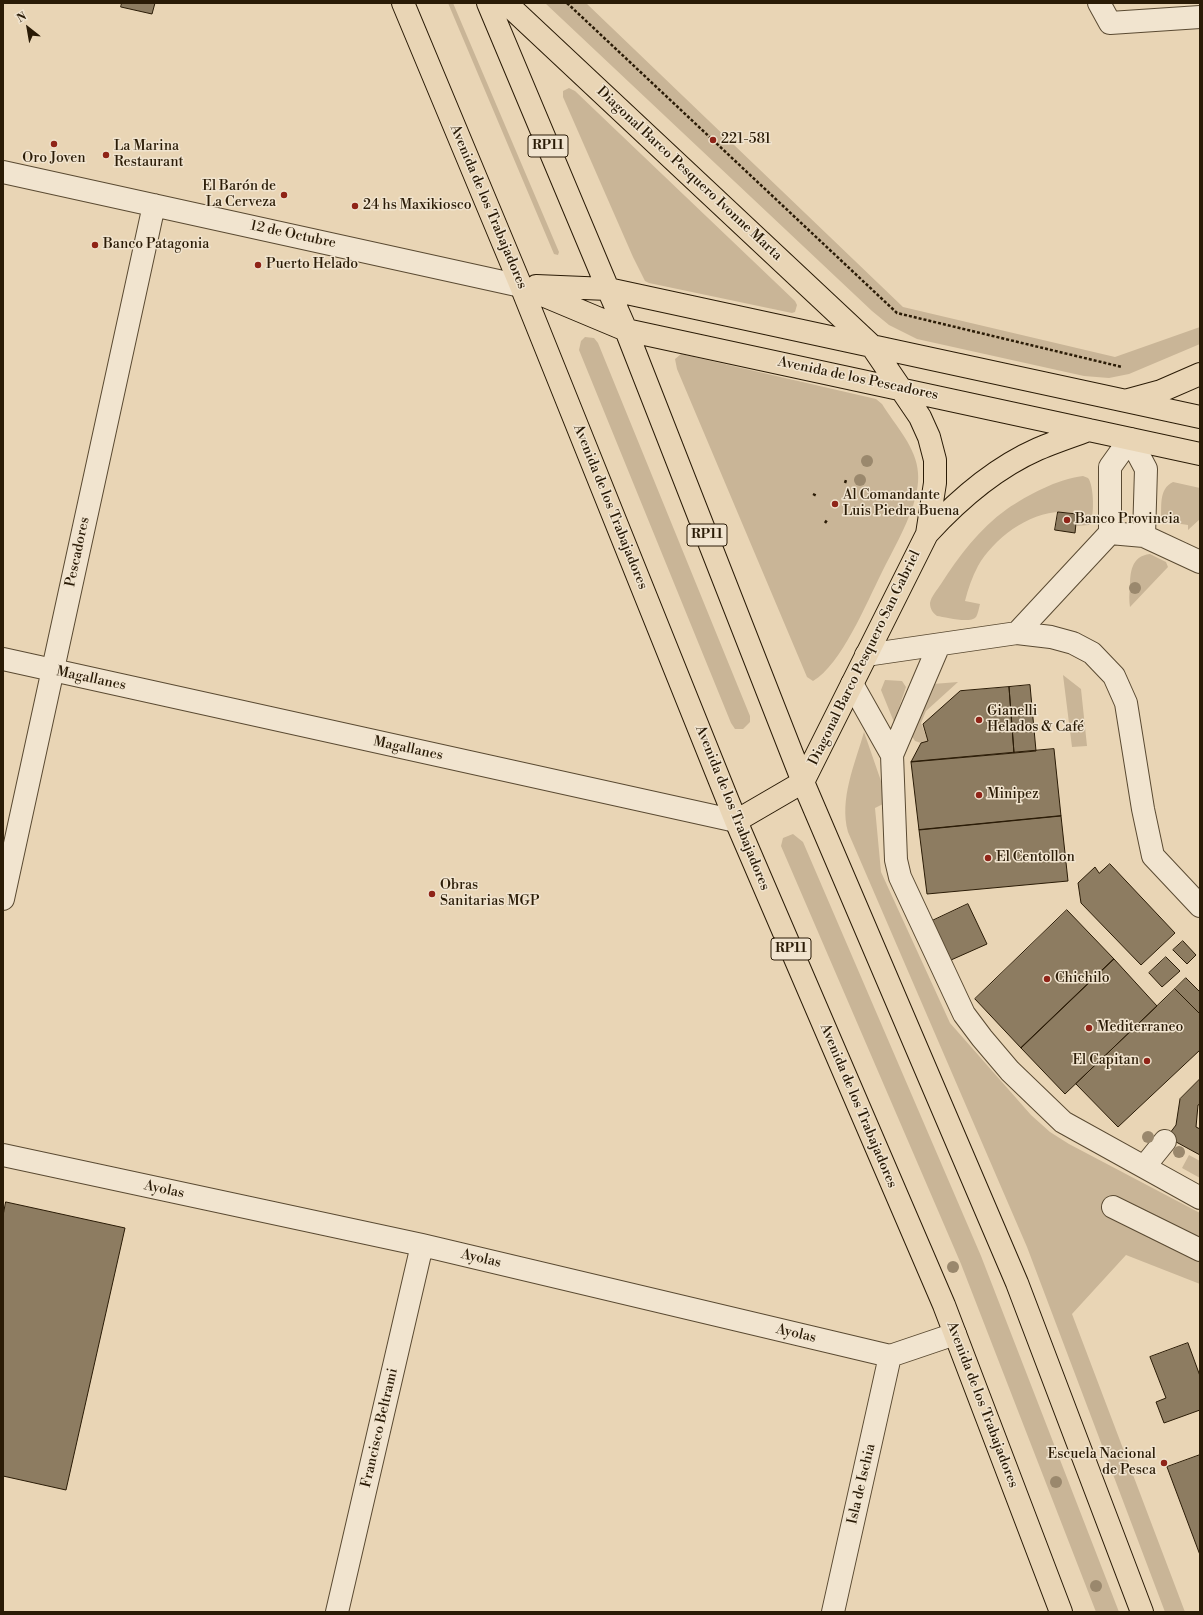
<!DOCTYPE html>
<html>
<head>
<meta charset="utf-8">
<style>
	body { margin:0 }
	#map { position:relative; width:1203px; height:1615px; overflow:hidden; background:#e9d5b5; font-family:"Libre Bodoni",serif }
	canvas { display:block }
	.frame { position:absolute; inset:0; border:4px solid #2a1b06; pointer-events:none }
	.north { position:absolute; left:8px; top:8px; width:40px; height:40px; -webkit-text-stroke:3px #f1e4cf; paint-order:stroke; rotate:329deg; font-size:11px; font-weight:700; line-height:16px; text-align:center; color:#2a1b06 }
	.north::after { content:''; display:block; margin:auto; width:14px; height:18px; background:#2a1b06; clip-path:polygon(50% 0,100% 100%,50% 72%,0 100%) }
</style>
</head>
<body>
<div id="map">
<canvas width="1203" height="1615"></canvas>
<div class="frame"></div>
<div class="north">N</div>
</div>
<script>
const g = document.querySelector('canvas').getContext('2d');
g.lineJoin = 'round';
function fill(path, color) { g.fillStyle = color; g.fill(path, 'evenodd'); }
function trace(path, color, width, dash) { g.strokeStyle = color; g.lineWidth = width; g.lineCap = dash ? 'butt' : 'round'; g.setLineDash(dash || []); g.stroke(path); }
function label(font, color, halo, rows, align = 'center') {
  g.font = font + ' "Libre Bodoni",serif'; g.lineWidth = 3; g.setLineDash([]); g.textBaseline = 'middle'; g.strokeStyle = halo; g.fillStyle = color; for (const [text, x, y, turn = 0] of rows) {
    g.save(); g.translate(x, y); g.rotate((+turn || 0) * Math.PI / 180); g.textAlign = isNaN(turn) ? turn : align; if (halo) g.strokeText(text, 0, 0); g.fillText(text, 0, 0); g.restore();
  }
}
fill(new Path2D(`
	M448,3H453L559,252L558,255L554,254Z
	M545,3H586L903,307L1115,357L1200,327V344L1129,374L1109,378L1084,376L917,339L889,325L872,311Z
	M569,88L575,91L795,301L797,305L795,312L792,313L649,283L645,281L633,257L563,97V91Z
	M585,337L594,338L598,343L750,716V722L743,729H735L731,723L579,350L581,341Z
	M681,354L876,399L882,404C895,425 917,448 918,473C919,484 916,496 913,506C905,529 893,550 882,572C867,602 841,665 813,681L807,677L677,369L675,359Z
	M1083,476L1088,478C1094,485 1095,518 1089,525L1077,526L1079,515C1041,502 996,535 978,566C972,577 968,589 965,601L980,604C979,608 978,614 976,617C970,624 945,617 937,616C933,613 930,609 930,603C931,597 937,590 941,584C959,556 979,529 1007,509C1028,495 1057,479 1083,476Z
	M1173,482L1200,488V519L1188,530V525L1161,521C1162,508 1158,489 1173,482Z
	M1150,554L1166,562L1168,567L1130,607C1129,601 1129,594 1130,588C1130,573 1131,556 1150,554Z
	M1063,675L1081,689L1087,746L1072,747Z
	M885,680L902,681L906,687L894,722L881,690Z
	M958,682L926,711L921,723L928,741L921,743L915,741L911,735L933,684Z
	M864,732L881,781L885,803L875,808L881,872L950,1023L1031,1115L1050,1132L1069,1144L1200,1213V1284L1126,1255L1072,1314L1185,1612H1165L1027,1247L848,832C839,799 855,764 864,732Z
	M793,834L803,842L981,1256L1119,1612H1096L961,1264L781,846L783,838Z
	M1189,1155L1200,1161V1178L1182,1168Z`), '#c9b597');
const building = new Path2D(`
	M122,3H155L152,14L121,7Z
	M1058,512L1077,514L1075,533L1055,530Z
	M1030,685L1036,751L1014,753L1009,687Z
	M1009,687L1014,753L911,762L921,743L928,741L923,724L960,691Z
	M1054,749L1061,816L919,830L911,762Z
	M1061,816L1068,881L927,894L919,830Z
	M1110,864L1175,933L1141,965L1081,903L1078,883L1095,867L1099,873Z
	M968,904L987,944L951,960L932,921Z
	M1067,910L1114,959L1021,1048L975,999Z
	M1183,941L1196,955L1187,964L1173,950Z
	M1166,957L1180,971L1162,987L1149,973Z
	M1114,959L1157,1006L1065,1094L1021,1048Z
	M1186,978L1200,992V1014L1175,989Z
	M1175,989L1200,1014V1050L1118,1127L1076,1084Z
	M1200,1079V1104L1198,1105L1196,1127L1200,1129V1155L1167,1137L1176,1125L1180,1099Z
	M6,1202L125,1228L66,1490L3,1476V1216Z
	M1188,1343L1200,1376V1410L1164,1423L1156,1402L1166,1398L1150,1357Z
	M1200,1455V1555L1167,1467Z`);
fill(building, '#8d7c61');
trace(building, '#2a1b06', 1);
const minor = new Path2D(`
	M1099,3L1110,23L1200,17
	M3,172L521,286
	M1110,533L1144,536L1200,562
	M1017,633L1051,637L1073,643L1092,653L1114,676L1126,703L1143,809L1153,856L1200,906
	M866,655L1017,633L1110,533V467L1130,439L1146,469L1144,536
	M3,659L736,821
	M852,684L892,755L896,860L900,877L964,1014L982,1038L1010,1071L1063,1122L1200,1198
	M892,755L939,645
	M3,899L154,205
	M3,1155L422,1245L890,1356L955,1334
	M1144,1167L1165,1141
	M1113,1207L1200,1250
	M337,1612L422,1245
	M833,1612L890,1356`);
const major = new Path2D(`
	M403,3L521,286L736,821L944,1305L1061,1612
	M488,3L608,289L626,330L803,782L1017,1283L1142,1612
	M506,3L871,345L920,417L929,437L935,460V483L927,534
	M521,286L626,330L1200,454
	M536,286L608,289L1200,417
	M1128,400L1161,391L1200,374
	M803,782L927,534C958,500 995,468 1038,449C1054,442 1072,436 1089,430
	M736,821L803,782`);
trace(minor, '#5a4a32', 24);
trace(major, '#2a1b06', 24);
trace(new Path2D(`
	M567,3L897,313L1122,367
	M845,483L846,480
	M813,494L817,496
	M854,507L858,509
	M825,523L827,520`), '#2a1b06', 2.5, [3, 2]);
trace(minor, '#f1e4cf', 22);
trace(major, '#e9d5b5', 22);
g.fillStyle = '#9a886d';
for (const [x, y] of [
	[867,461],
	[860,480],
	[1135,588],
	[1148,1137],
	[1179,1152],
	[953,1267],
	[1056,1482],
	[1096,1586]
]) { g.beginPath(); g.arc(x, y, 6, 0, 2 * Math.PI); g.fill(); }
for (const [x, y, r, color] of [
	[713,140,4,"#8f2418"],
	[54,144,4,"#8f2418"],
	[106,155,4,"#8f2418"],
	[284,195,4,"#8f2418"],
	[355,206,4,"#8f2418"],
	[95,245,4,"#8f2418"],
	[258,265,4,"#8f2418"],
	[835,504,4,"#8f2418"],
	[1067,520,4,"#8f2418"],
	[979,720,4,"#8f2418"],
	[979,795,4,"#8f2418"],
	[988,858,4,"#8f2418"],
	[432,894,4,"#8f2418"],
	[1047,979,4,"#8f2418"],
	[1089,1028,4,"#8f2418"],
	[1147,1061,4,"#8f2418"],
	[1164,1463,4,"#8f2418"]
]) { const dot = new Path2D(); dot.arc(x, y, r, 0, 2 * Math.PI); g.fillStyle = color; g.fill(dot); trace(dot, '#f1e4cf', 1.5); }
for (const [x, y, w] of [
	[548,146,40],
	[707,535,40],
	[791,949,40]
]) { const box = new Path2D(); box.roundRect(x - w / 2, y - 11, w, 22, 3); g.fillStyle = '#f1e4cf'; g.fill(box); trace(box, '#2a1b06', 1); }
label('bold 13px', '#2a1b06', null, [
	["RP11",548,146],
	["RP11",707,535],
	["RP11",791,949]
]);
label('14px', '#2a1b06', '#f1e4cf', [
	["221-581",721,140],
	["La Marina",114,147],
	["Restaurant",114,163],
	["Oro Joven",54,159,"center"],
	["El Barón de",276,187,"right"],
	["La Cerveza",276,203,"right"],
	["24 hs Maxikiosco",363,206],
	["Banco Patagonia",103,245],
	["Puerto Helado",266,265],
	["Al Comandante",843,496],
	["Luis Piedra Buena",843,512],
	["Banco Provincia",1075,520],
	["Gianelli",987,712],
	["Helados & Café",987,728],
	["Minipez",987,795],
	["El Centollon",996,858],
	["Obras",440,886],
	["Sanitarias MGP",440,902],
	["Chichilo",1055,979],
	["Mediterraneo",1097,1028],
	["El Capitan",1139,1061,"right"],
	["Escuela Nacional",1156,1455,"right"],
	["de Pesca",1156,1471,"right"]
], 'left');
label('14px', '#2a1b06', '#f1e4cf', [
	["Diagonal Barco Pesquero Ivonne Marta",689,174,43],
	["Avenida de los Trabajadores",488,207,67],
	["12 de Octubre",293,235,12],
	["Avenida de los Pescadores",858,379,12],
	["Avenida de los Trabajadores",610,507,68],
	["Pescadores",78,552,-78],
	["Diagonal Barco Pesquero San Gabriel",865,658,-64],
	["Magallanes",91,679,12],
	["Magallanes",408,749,12],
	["Avenida de los Trabajadores",732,808,68],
	["Avenida de los Trabajadores",858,1106,67],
	["Ayolas",164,1190,12],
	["Ayolas",481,1259,13],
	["Ayolas",796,1334,13],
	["Avenida de los Trabajadores",982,1405,69],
	["Francisco Beltrami",380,1428,-77],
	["Isla de Ischia",862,1484,-77]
]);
</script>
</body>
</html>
